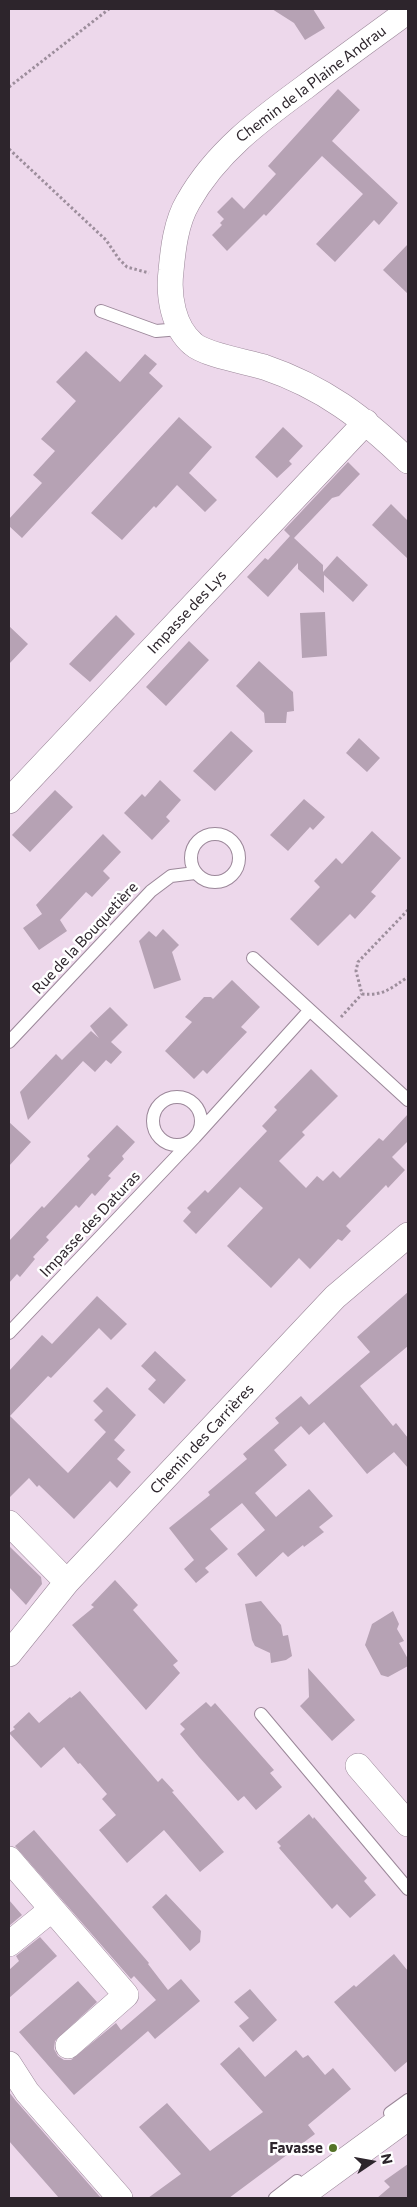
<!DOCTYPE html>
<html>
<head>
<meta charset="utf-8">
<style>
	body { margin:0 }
	#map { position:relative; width:417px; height:2207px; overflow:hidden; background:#edd8eb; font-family:Commissioner,sans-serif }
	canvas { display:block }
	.frame { position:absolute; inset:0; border:10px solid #2d252c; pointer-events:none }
	.north { position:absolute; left:347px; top:2137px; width:50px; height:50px; -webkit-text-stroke:4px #fff; paint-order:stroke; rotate:78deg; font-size:14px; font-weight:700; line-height:20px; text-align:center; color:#2d252c }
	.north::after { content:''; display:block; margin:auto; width:18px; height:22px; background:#2d252c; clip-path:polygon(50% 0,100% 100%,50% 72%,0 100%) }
</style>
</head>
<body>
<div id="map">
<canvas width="417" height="2207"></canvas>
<div class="frame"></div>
<div class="north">N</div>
</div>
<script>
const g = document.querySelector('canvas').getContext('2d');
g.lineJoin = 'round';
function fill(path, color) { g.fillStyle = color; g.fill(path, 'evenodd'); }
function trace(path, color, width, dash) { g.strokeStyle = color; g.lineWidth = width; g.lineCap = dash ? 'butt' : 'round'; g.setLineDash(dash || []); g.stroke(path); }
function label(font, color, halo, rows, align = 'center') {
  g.font = font + ' Commissioner,sans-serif'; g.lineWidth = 5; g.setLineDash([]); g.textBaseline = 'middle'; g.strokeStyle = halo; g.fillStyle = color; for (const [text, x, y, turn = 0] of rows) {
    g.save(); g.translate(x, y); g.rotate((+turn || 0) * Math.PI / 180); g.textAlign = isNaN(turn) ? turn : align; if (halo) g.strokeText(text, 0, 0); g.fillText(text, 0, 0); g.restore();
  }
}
fill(new Path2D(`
	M272,9H313L325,28L305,40L294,23Z
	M338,89L360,110L332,141L398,203L379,225L374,220L335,262L316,244L363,194L322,156L266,216L264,214L227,251L212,235L222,225L220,223L224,219L217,212L232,197L244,209L276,174L268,166Z
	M408,244V294L383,270Z
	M86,351L120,382L145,354L157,364L149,373L163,386L22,538L9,526V519L42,483L33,475L55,451L41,439L76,401L56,382Z
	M179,417L212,447L189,473L217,500L205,512L177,485L156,508L154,506L122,540L91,513Z
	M283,427L303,446L289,461L292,464L277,478L255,457Z
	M348,462L360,474L339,496L332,498L294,538L323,565V572L337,556L368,585L353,602L324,575V593L298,569V563L268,597L247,577L265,558L268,560L290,536L284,530Z
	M391,504L408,521V559L372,525Z
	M325,612L327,656L302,658L300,613Z
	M116,615L135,634L90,682L69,664Z
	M9,626L28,644L9,664Z
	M189,641L209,660L166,706L146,687Z
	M259,661L293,692L294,711L287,712L286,723H265L264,713L236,686Z
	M231,731L253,751L215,791L193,771Z
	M359,738L380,758L367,772L346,753Z
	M160,780L181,800L166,817L170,821L152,840L124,813L142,794L145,797Z
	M55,790L73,807L30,852L12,835Z
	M304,799L325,817L313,830L310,827L288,851L270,835Z
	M372,831L401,858L371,892L376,896L355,919L350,914L318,946L290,919L320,887L314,881L336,858L342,864Z
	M103,834L121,852L103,871L110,878L92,897L86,892L60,920L67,931L39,950L23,928L42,914L36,905Z
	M163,929L179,945L172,952L181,980L154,989L139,941L149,931L156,937Z
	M232,980L260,1007L241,1027L247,1032L207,1074L203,1070L194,1079L165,1051L192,1022L185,1017L204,997H211L213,999Z
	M110,1007L128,1025L111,1042L122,1052L111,1064L106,1060L95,1072L83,1061L28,1120L20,1092L56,1054L62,1060L91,1031L99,1038L90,1026Z
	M311,1069L338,1096L302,1132L305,1135L279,1161L306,1188L317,1176L323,1181L333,1171L340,1178L379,1138L383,1141L408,1114V1141L392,1157L405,1170L388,1188L386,1185L346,1226L351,1231L342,1241L338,1239L310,1269L299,1258L271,1288L227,1246L263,1208L240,1187L196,1234L183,1221L191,1212L187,1208L205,1190L208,1193L267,1131L262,1126L277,1110L274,1107Z
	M9,1122L31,1142L9,1166Z
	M117,1125L135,1142L122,1156L124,1159L108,1176L111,1178L95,1196L92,1193L79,1208L76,1205L46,1237L49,1240L33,1257L35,1259L20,1277L17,1274L9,1283V1241L42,1206L44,1208L90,1159L87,1156Z
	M408,1292V1346L360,1386L393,1426L396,1423L408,1438V1468L394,1452L367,1474L324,1422L309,1435L301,1426L274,1450L287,1465L255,1493L276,1517L309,1489L333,1516L319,1527L324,1532L304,1547L303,1545L288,1557L283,1552L256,1577L237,1554L265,1530L242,1503L210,1529L228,1549L205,1568L209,1572L196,1583L184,1569L194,1560L169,1528L210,1495L208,1492L247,1459L243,1454L279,1423L275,1418L301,1396L309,1405L370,1352L357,1337Z
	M97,1296L127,1324L111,1340L99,1328L51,1378L48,1376L10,1416L68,1473L106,1432L94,1420L103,1411L93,1401L107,1387L136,1415L114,1440L125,1450L117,1459L131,1472L117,1488L110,1481L74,1519L39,1485L37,1487L29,1478L9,1498V1371L42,1335L52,1344Z
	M155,1351L186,1380L164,1404L148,1389L156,1380L141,1366Z
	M9,1546L41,1577L42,1584L26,1605L9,1587Z
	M115,1580L138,1605L133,1610L178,1661L173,1665L180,1673L146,1710L72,1625L94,1607L91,1605Z
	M261,1601L281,1625L283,1636L288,1635L292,1656L286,1660L271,1663L270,1653L255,1646L252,1640L245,1604Z
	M393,1611L399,1624L397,1629L404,1641L399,1643L408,1659V1666L388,1677L381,1675L365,1645L372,1624Z
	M308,1668L355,1720L332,1741L300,1706L309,1697Z
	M80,1691L158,1782L162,1778L174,1791L172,1792L224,1852L200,1872L164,1830L127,1863L99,1830L116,1815L102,1799L107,1794L80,1763L78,1764L64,1747L41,1768L9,1733L15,1729L13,1727L29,1712L39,1723L70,1697L71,1698Z
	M206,1702L211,1707L215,1703L274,1770L270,1773L282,1787L256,1810L244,1796L238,1801L199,1757L180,1734L185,1729L180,1724Z
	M309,1814L313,1819L314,1817L367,1878L364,1881L376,1895L350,1918L337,1904L332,1909L279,1848L281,1846L277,1842Z
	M34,1830L149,1963L148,1964L168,1990L181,1979L200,2001L155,2039L148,2031L74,2095L19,2032L78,1981L97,2002L55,2041L54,2049L58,2056L64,2060H71L116,2023L121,2030L156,2000L134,1976L131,1979L15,1846Z
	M166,1894L201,1931L200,1942L190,1951L152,1907Z
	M9,1900L22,1915L9,1926Z
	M40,1937L57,1956L9,1998V1970L19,1961L16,1956Z
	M394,1954L408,1971V2061L395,2072L334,2002L354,1985L356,1987Z
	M250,1989L277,2020L253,2042L239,2026L249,2018L234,2002Z
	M239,2047L265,2077L296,2050L303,2058L308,2055L325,2075L333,2068L351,2089L308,2125L315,2134L229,2198H148L181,2174L139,2127L167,2103L210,2151L263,2112L220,2064Z
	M9,2092L16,2101L101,2198H59L9,2141Z
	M408,2164V2198H377L390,2187L384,2181Z`), '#b6a2b4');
const service = new Path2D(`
	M101,311L156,331L180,329
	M191 858a24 24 0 1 1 48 0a24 24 0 1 1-48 0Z
	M253,958L408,1100
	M9,1042L151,891L171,876L195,873
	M153 1121a24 24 0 1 1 48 0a24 24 0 1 1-48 0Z
	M9,1333L195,1137L309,1011
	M261,1714L408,1889
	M390,2113L408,2100
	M275,2198L297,2181`);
const minor = new Path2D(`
	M408,11C374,36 339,61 305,87C260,120 216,152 188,202C176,222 173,249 171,271C168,296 173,327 193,344C205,355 248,362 264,367C323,387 364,418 408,461
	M9,801L366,422
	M9,1523L67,1582
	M9,1654L67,1582L335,1297L408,1235
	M358,1766L408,1824
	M9,1859L126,1995L68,2046
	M9,1944L51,1910
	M9,2064L27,2092L120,2198`);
const secondary = new Path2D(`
	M296,2198L408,2116`);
trace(service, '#9b8799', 14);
trace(minor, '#9b8799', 26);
trace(secondary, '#9b8799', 29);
trace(new Path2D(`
	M9,87L109,9
	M9,149L106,240L119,259L127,267L149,273
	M408,910L358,962L356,971L362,994C384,996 391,988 408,977
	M341,1017L362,994`), '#9d8e9c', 3, [2.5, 2.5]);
trace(service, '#fff', 12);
trace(minor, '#fff', 25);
trace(secondary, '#fff', 28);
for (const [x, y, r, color] of [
	[333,2148,5,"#547227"]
]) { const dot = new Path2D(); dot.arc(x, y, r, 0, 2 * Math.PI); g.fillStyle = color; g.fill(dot); trace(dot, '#fff', 2); }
label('15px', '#2d252c', '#fff', [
	["Chemin de la Plaine Andrau",311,84,-37],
	["Impasse des Lys",187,612,-47],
	["Rue de la Bouquetière",85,938,-47],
	["Impasse des Daturas",90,1224,-47],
	["Chemin des Carrières",202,1439,-47]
]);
label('bold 15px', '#2d252c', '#fff', [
	["Favasse",323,2148]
], 'right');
</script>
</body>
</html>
